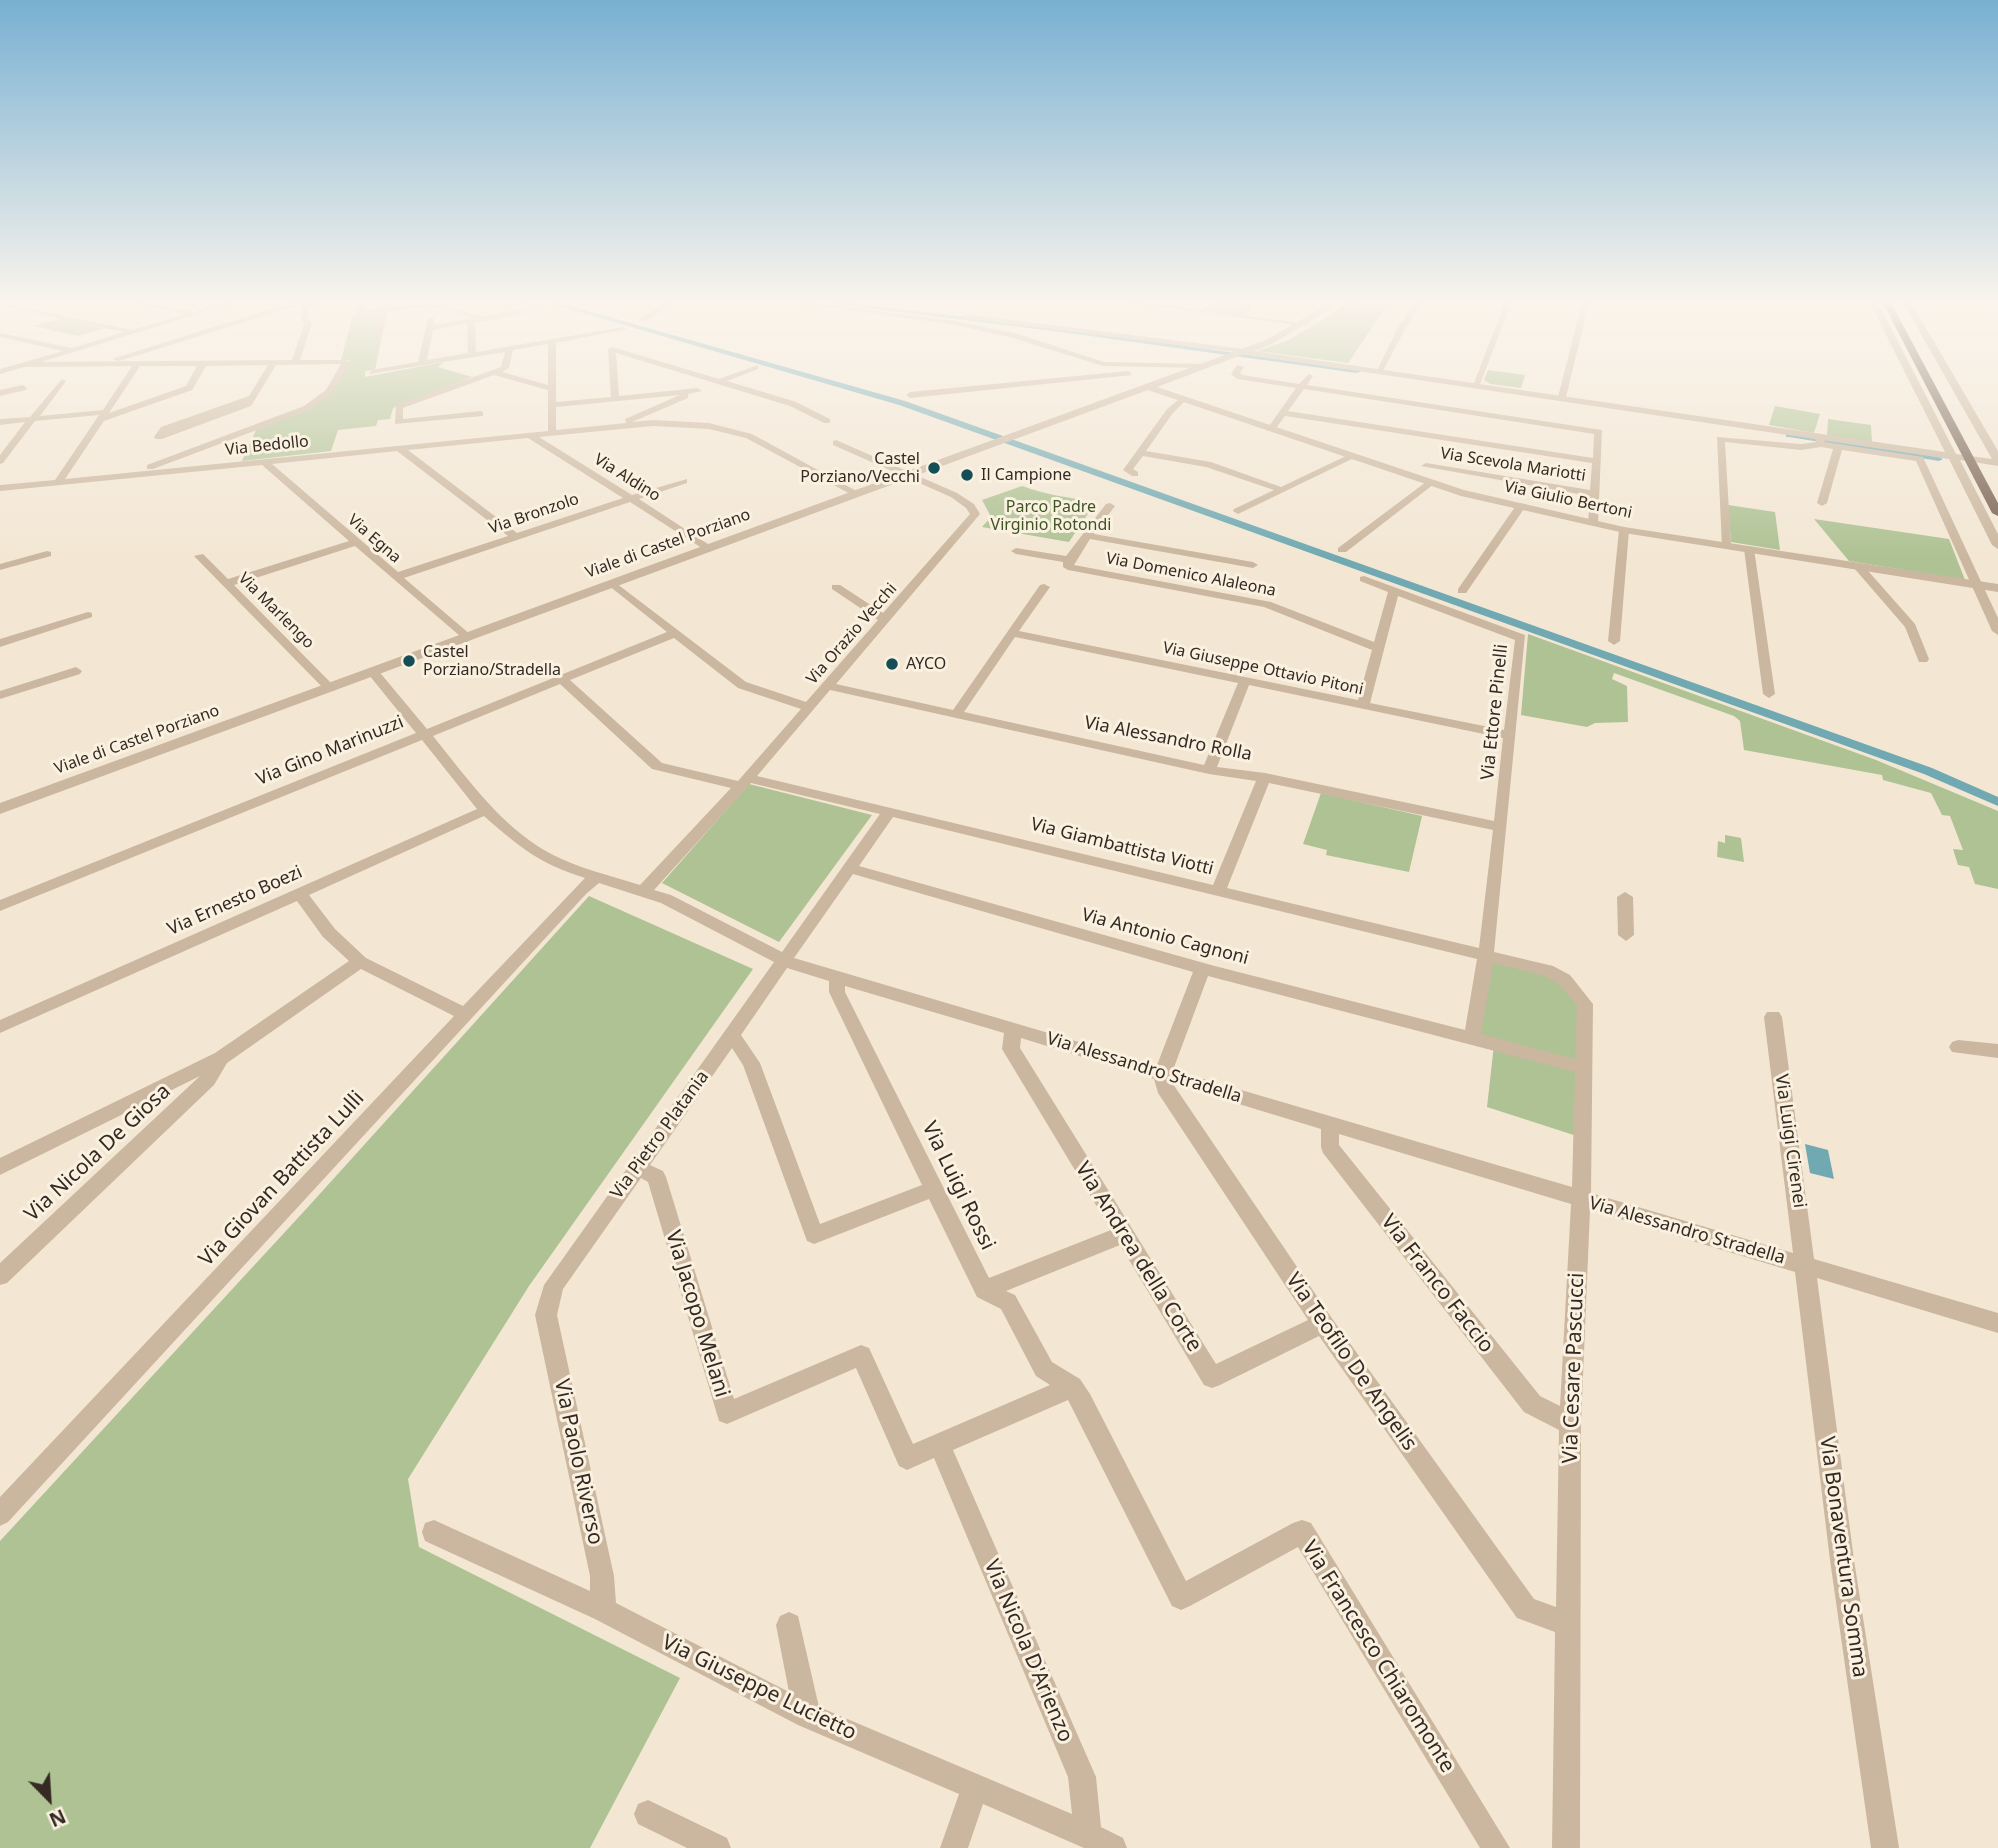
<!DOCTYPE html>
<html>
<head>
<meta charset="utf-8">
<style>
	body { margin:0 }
	#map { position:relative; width:1998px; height:1848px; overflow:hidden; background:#f3e7d4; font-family:"Noto Sans",sans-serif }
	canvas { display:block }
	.north { position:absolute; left:14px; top:1764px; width:70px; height:70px; -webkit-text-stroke:5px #faf1e0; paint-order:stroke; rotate:156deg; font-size:19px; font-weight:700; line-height:28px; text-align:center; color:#342a23 }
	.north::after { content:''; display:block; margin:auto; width:24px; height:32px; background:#342a23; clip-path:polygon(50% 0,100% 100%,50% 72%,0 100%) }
</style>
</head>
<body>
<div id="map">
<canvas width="1998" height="1848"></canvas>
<div class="north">N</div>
</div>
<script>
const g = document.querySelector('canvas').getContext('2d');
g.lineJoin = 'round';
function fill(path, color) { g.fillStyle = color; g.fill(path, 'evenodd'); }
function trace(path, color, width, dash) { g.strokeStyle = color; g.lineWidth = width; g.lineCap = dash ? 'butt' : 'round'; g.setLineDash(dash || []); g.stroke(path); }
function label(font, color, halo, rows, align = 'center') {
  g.font = font + ' "Noto Sans",sans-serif'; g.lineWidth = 6; g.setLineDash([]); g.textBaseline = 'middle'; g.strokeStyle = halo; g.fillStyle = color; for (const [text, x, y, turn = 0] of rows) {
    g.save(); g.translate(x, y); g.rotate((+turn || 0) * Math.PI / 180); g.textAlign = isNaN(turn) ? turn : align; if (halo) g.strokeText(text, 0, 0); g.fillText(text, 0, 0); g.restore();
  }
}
fill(new Path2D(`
	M1217,301L1252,305L1245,315L1201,310Z
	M1350,302L1386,307L1348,363L1257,351L1289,340Z
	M381,314L377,337L382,336L375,370L365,371V377L444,362L438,367L472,377L393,408L390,419L378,420L376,426L338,430L331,451L242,461L256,430C297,415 329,401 349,360H341L353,315Z
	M60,319L105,328L78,336L33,326Z
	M1488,370L1525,375L1521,388L1490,384L1484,380Z
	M1775,406L1820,414L1814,433L1769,425Z
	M1828,419L1871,425L1872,443L1827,436Z
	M1022,486C1045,495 1070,497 1095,503L1069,542L982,527L991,517L982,500Z
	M1728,505L1775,512L1780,550L1731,542Z
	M1814,519L1949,539L1965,580L1849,561Z
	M1528,634L1876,760L1998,811V889L1975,884L1969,867L1958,865L1953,849L1963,850L1950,816L1942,815L1931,793L1883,780L1882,775L1744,750L1740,721L1734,716L1614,673L1612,679L1627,686L1628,722L1595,723L1587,727L1521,715Z
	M749,784L872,815L779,942L662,883Z
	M1321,793L1422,816L1409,872L1326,855L1327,850L1303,844Z
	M1725,835L1741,838L1744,862L1717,857L1718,841L1725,843Z
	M589,896L753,969L529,1286L408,1479L419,1547L680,1678L590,1848H0V1541L308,1207Z
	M1486,955L1547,970L1585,1004L1583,1138L1487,1107L1494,1045L1472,1039Z`), '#aec293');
fill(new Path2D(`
	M1805,1144L1828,1150L1834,1179L1810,1173Z`), '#70a9b2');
fill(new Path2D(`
	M535,299H546L905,401L1932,768L1998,797V806L1924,774L899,405Z
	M793,299H816L1061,328L1361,371L1357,373L1061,332Z
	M1786,433L1939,457L1943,459L1939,461L1789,437H1786Z`), '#70a9b2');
fill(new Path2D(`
	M453,299H463L437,308L432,307Z`), '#cbb79f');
fill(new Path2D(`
	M117,299H132L194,312L235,299H247L41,362L292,360L304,324L300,320L303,304L119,361L112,359L302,299H314L310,303L332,299L309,308L308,319L312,323L300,360H346L350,362L332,394L310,410L153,469H147V465L304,406L326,390L341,364L276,365L251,406L162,439H156L154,437L161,427L249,396L268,365L206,366L192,390L104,421L65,479L548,431V390L494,375L403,408V419L480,411L483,412V416L395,424L396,405L501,367L505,352L369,374L372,370L418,362L428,318H434V325L473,318L431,306L387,312L382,336L378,338L374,336L380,313L359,315L355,313L357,299H365L363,310L433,302L438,305L484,316L531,307L510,299H521L544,308L489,321L475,322L476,352L623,327L627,329L556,343V402L611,397L608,349L612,347L719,379L758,365V369L727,381L796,402L830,419V423H824L790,406L616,353L619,396L698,388L702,391L688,394V398L632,422L653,420L709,423L752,434L862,494L854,496L746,438L709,429L653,426L539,437L632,495L687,479V483L639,499L714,548L705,550L630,502L404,578L471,635L473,638L467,642L355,546L234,585L336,688L334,691H326L194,556L203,554L228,579L349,541L262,465L0,491V485L55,480L99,415L35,421L3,463L0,464V455L25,422L0,425V419L30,417L62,379L66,381L40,416L103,410L132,366L24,367L0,374V369L63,351L0,337V333L72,348L124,332L6,307L10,305L133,330L185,314ZM467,323L468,353L427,360L433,330ZM548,344V385L502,372L509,368L513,350ZM140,366H197L186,386L109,413ZM680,395L625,419L626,423L556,430V407ZM528,438L623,498L517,533L408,450ZM397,451L508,536L398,572L272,464Z
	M672,299H681L644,322L637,320Z
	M764,299H787L956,321L1018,334L1104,362L1203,364L1207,366L1203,368L1103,366L1013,338L956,325Z
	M1098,299H1122L1310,324L1306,326Z
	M1317,299L1343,302L1339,304Z
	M1417,299H1424L1405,329L1383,371L1376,373L1397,329Z
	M1506,299H1513L1480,384L1473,386Z
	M1583,299H1590L1566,397L1562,400L1558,397Z
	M967,314L1243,349L1247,351L1243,353L964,318Z
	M1237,365L1244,367L1240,373L1242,375L1299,384L1309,374L1313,376L1307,385L1602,430L1598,523L1593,526L1588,523L1590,496L1421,466L1426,463L1590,490L1592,463L1285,416L1274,431H1268L1267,429L1296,388L1237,379L1231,374ZM1304,389L1594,434L1593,458L1288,411Z
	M1129,371L1132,375L910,398L906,395L910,392Z
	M23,385L27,388L26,390L0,396V390Z
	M1182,397L1186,400L1173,413L1146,451L1211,462L1281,487L1348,455L1356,457L1238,514L1233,511L1234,509L1274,490L1206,467L1143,456L1133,469L1138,472V476H1132L1123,470L1167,409Z
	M1820,434L1823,435L1825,442L1923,457L1998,618V635L1992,631L1916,461L1842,450L1827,503L1822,506L1817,503L1833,449L1821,447L1801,450L1725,442L1731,545L1722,547L1717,437L1801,444L1816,442L1815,437Z
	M836,440L957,493L974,504L980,514L836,684L953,710L1040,585L1044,584L1050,587L1019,631L1358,700L1372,650L1264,607L1068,570L1063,567V562L1016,554L1011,551L1016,548L1066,556L1106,504L1110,503L1115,506L1094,534L1253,562L1258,565L1253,568L1090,539L1074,565L1271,602L1374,642L1388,592L1360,581V577L1364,576L1525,635L1494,952L1553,966L1570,975L1593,1004L1591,1193L1793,1253L1764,1017L1767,1012H1779L1782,1017L1814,1259L1998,1313V1333L1817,1278L1854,1560L1899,1848H1871L1830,1560L1795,1272L1590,1210L1581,1424L1580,1848H1552L1555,1632L1517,1618L1319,1336L1220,1385L1212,1388L1204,1385L1120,1245L1006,1291L1015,1295L1052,1362L1080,1379L1090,1394L1186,1581L1293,1523L1302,1520L1311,1523L1510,1848H1480L1298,1547L1190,1606L1181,1610L1172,1606L1068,1400L953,1450L1096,1777L1101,1827L1123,1838L1127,1848H1084L983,1804L968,1848H940L959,1794L798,1725L595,1619L425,1541L422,1532L425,1523L434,1520L590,1591V1576L535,1315L544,1285L774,962L661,903L599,883L586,894L8,1522L0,1526V1497L454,1016L361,969L227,1063L214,1085L7,1283L0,1285V1263L200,1076L0,1175V1158L215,1053L349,961L323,937L297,901L0,1033V1020L477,809L422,740L0,911V900L416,733L369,675V669H377L427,729L667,632L608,585L606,583L612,580L746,682L806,702L878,620L832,589V585H840L883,613L970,514L966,508L951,497L833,445V441ZM1398,596L1515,640L1504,730L1370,703ZM1015,637L1238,683L1204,765L964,712ZM674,638L738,688L801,709L738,781L662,763L570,680ZM560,684L652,769L731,788L640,885C606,874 567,866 536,845C494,817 464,774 433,736ZM1249,685L1503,738L1494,821L1265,773L1217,767ZM830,690L1209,774L1256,781L1213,885L757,776ZM751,783L880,814L782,952L671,895L654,890ZM1269,783L1493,830L1479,948L1227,888ZM484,816C519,847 540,864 585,878L463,1006L366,958L335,929L309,895ZM893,817L1477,959L1465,1030L1211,965L859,866ZM853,874L1193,972L1157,1065L794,958ZM1493,963L1542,975L1558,983L1577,1005L1575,1059L1481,1034ZM787,968L829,981V992L922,1185L820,1224L760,1063L741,1035ZM1208,976L1575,1072L1572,1187L1173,1070ZM845,986L1004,1033L1002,1049L1005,1054L1111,1230L989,1278L845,992ZM1021,1038L1154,1079L1158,1093L1308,1320L1216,1364L1020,1048ZM732,1048L743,1065L807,1241L814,1244L929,1199L977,1297L1001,1309L1036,1376L1050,1385L913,1444L869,1348L861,1345L734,1399L666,1177L663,1171L650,1165ZM1173,1084L1321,1129V1147L1323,1153L1524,1412L1559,1430L1556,1607L1534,1599L1331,1317ZM1339,1134L1571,1204L1560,1406L1540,1396L1339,1145ZM641,1178L648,1182L719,1421L727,1424L856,1368L899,1466L907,1470L934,1458L1068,1777L1072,1814L819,1707L798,1616L789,1612L780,1616L776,1625L789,1692L616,1603L614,1576L557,1315L563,1289Z
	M1426,482L1434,484L1346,552H1338V548Z
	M1521,503L1526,506L1466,593H1458V589L1517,504Z
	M1624,527L1629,530L1620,641L1614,645L1608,641L1619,530Z
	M1749,546L1754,549L1775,694L1769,698L1763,694L1744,549Z
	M47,551L51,552V556L0,570V564Z
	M1854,564H1862L1915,624L1929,659L1927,662H1919L1905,627L1854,568Z
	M88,612L92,613V617L0,647V639Z
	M76,667L82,671L80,674L0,699V691Z
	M1625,892L1633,897L1634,935L1626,941L1618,935L1617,897Z
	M1958,1040L1998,1044V1058L1952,1052L1949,1047L1952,1042Z
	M648,1800L727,1838L731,1848H687L638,1824L634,1814L638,1804Z`), '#cbb79f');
fill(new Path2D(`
	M1337,299H1347L1272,344L1254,351L1945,452L1868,299H1876L1956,454L1992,459L1901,299H1909L1998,451V466L1960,460L1998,534V549L1992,545L1949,459L1244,354L1157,387L1464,490L1624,527L1998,584V592L1624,533L1461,496L1148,390L0,814V803L1266,340Z`), '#cbb79f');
fill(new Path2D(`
	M1881,299H1889L1998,503V516L1992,513Z`), '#786253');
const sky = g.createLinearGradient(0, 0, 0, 558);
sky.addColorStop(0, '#78b0d2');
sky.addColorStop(0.54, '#faf4ec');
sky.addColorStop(1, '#faf4ec00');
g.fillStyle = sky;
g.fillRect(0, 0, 1998, 558);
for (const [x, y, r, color] of [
	[934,468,7,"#164e58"],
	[967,475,7,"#164e58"],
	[409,661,7,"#164e58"],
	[892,664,7,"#164e58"]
]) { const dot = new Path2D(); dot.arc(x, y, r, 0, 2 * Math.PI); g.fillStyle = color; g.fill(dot); trace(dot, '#faf1e0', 2.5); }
label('16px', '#342a23', '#faf1e0', [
	["Via Bedollo",267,446,-6],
	["Via Scevola Mariotti",1513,465,9],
	["Via Aldino",627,478,32],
	["Via Giulio Bertoni",1568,500,12],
	["Via Bronzolo",534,514,-19],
	["Via Egna",374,539,41],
	["Viale di Castel Porziano",668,544,-20],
	["Via Domenico Alaleona",1191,575,11],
	["Via Marlengo",276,611,45],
	["Via Orazio Vecchi",852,634,-49],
	["Via Giuseppe Ottavio Pitoni",1263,669,12],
	["Viale di Castel Porziano",137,740,-20]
]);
label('16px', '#342a23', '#faf1e0', [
	["Castel",920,459,"right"],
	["Porziano/Vecchi",920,477,"right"],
	["Il Campione",981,475],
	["Castel",423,652],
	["Porziano/Stradella",423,670],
	["AYCO",906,664]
], 'left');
label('16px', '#3f5425', '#faf1e0', [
	["Parco Padre",1051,507],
	["Virginio Rotondi",1051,525]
]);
label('18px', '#342a23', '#faf1e0', [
	["Via Ettore Pinelli",1495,712,-84],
	["Via Alessandro Rolla",1168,739,11],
	["Via Gino Marinuzzi",330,751,-22],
	["Via Giambattista Viotti",1122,847,14],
	["Via Ernesto Boezi",235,901,-24],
	["Via Antonio Cagnoni",1165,937,15],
	["Via Alessandro Stradella",1144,1068,17],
	["Via Pietro Platania",660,1135,-54],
	["Via Luigi Cirenei",1790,1141,82],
	["Via Alessandro Stradella",1687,1231,16]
]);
label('21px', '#342a23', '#faf1e0', [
	["Via Nicola De Giosa",98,1153,-43],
	["Via Giovan Battista Lulli",282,1179,-47],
	["Via Luigi Rossi",958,1186,64],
	["Via Andrea della Corte",1138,1257,58],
	["Via Franco Faccio",1437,1284,52],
	["Via Jacopo Melani",697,1314,73],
	["Via Teofilo De Angelis",1351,1362,55],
	["Via Cesare Pascucci",1574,1368,-88],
	["Via Paolo Riverso",578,1462,78],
	["Via Bonaventura Somma",1843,1557,82],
	["Via Nicola D'Arienzo",1028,1651,67],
	["Via Francesco Chiaromonte",1378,1657,58],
	["Via Giuseppe Lucietto",759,1688,26]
]);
</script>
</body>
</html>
